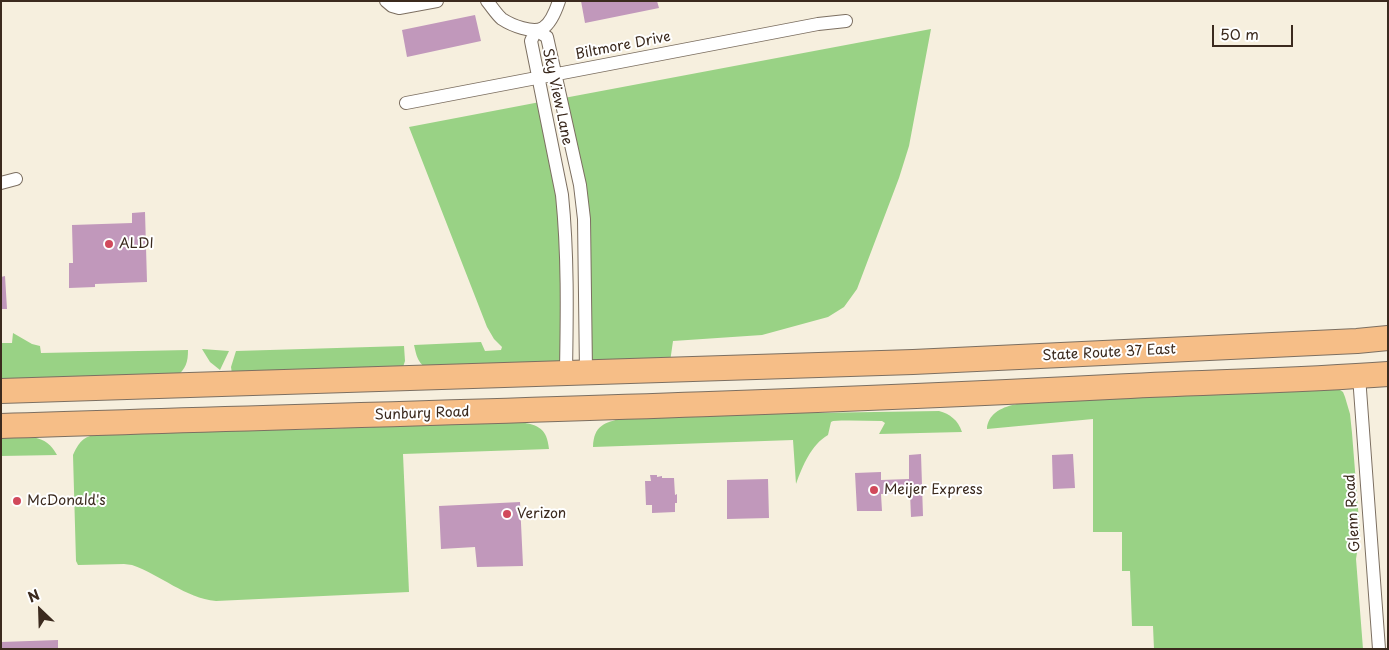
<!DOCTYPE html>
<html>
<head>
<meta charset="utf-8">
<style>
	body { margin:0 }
	#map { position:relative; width:1389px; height:650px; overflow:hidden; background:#f6efde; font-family:"Playpen Sans",sans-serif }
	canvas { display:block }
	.frame { position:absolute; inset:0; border:2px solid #3b2a1e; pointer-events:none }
	.north { position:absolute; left:15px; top:585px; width:50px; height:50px; -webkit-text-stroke:4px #fff; paint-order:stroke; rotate:336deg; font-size:14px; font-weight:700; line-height:20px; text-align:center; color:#3b2a1e }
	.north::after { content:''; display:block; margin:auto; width:18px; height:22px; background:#3b2a1e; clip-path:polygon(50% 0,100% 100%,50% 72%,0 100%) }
	.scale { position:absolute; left:1212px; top:25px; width:81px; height:22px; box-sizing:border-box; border:2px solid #3b2a1e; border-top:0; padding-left:6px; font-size:15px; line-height:18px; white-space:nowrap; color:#3b2a1e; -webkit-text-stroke:4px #fff; paint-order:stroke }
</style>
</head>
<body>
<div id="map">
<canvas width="1389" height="650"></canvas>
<div class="frame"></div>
<div class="north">N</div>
<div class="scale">50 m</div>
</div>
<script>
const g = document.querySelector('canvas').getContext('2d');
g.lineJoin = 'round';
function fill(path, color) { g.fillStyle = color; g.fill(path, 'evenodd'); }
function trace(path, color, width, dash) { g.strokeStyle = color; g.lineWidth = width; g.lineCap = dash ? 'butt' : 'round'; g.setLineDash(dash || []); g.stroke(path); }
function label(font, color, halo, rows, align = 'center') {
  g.font = font + ' "Playpen Sans",sans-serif'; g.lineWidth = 4; g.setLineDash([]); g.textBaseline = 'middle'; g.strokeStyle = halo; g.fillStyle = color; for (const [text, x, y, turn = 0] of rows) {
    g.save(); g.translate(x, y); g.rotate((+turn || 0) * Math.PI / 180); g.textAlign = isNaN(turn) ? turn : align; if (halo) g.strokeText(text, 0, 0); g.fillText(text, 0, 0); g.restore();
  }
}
fill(new Path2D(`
	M931,29L909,146L899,178L857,289L844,307L828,317L762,335L673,341L670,362L590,365L588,226L564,98Z
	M540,102L560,218L563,366L429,370C418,363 417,358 414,345L481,342L485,351L501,350L502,347L494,339L487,327L409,127Z
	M13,333L32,344L40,346L41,353L188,350C188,362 186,369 176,377L1,383V343H12Z
	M404,346L405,361L403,367L232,374L231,367L236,351Z
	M202,349L229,351L220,370L210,362Z
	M1337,388L1343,392L1345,397L1350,414L1352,433L1360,534L1356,559L1363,649H1154L1153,626H1132L1130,571H1122V532H1093V419L987,429C989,400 1036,402 1058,400Z
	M792,411L811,413L939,411C950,414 958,420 962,432L879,434L885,423L882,421C866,421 850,420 833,421L831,422L828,435C811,445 803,465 796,484L793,440L593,447C594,425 604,423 623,418Z
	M520,422C538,425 547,428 549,449L403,454L409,592L216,601C185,598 161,575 132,565L124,564L78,565L76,561L73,455C79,442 83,437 97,434L257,427L287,430Z
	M33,437C45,440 51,444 57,455L1,456V438Z`), '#99d285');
fill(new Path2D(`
	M581,1H657L659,8L585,23Z
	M475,15L481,41L407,57L402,30Z
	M145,212L147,282L95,284V287L69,288V263H73L72,225L132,223V213Z
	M5,276L7,309H1V277Z
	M921,454L923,516L911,517L910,493L881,494L882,511H857L855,473L881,472V480L909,479V455Z
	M1073,454L1075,488L1053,489L1052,455Z
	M650,475H657V477L662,476V478H674L675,495L677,494V503H675V512L652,513V505H646L645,481H651Z
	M768,479L769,518L727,519V480Z
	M520,502L523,566L477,567L475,547L441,549L439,506Z
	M58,640V649H1V642Z`), '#c198bb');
const street = new Path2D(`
	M386,1L392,6L399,8L437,1
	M487,1C492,7 497,15 502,19C511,25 533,34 543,28C551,23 556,10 559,1
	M536,30L547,37L580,185L584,219L586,372
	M536,30L531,41L562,195C568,254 567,313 566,372
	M406,103L818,24L846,21
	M1,183L16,179
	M1359,376L1379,649`);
const highway = new Path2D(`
	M1,391L913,362L1357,341L1388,338
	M1,426C371,414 740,406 1109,387C1202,382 1295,381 1388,374`);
trace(street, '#7c6f61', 14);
trace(highway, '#7c6f61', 26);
trace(street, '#fff', 12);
trace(highway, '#f6be87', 24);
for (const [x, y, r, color] of [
	[109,244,5,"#d1495b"],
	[874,490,5,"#d1495b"],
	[17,501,5,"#d1495b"],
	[507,514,5,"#d1495b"]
]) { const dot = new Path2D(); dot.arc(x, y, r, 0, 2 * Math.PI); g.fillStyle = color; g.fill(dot); trace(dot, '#fff', 2); }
label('14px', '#3b2a1e', '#fff', [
	["Biltmore Drive",623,46,-11],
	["Sky View Lane",557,97,78],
	["State Route 37 East",1109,353,-3],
	["Sunbury Road",422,414,-2],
	["Glenn Road",1353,513,-94]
]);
label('14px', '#3b2a1e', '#fff', [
	["ALDI",119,244],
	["Meijer Express",884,490],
	["McDonald's",27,501],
	["Verizon",517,514]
], 'left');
</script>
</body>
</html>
